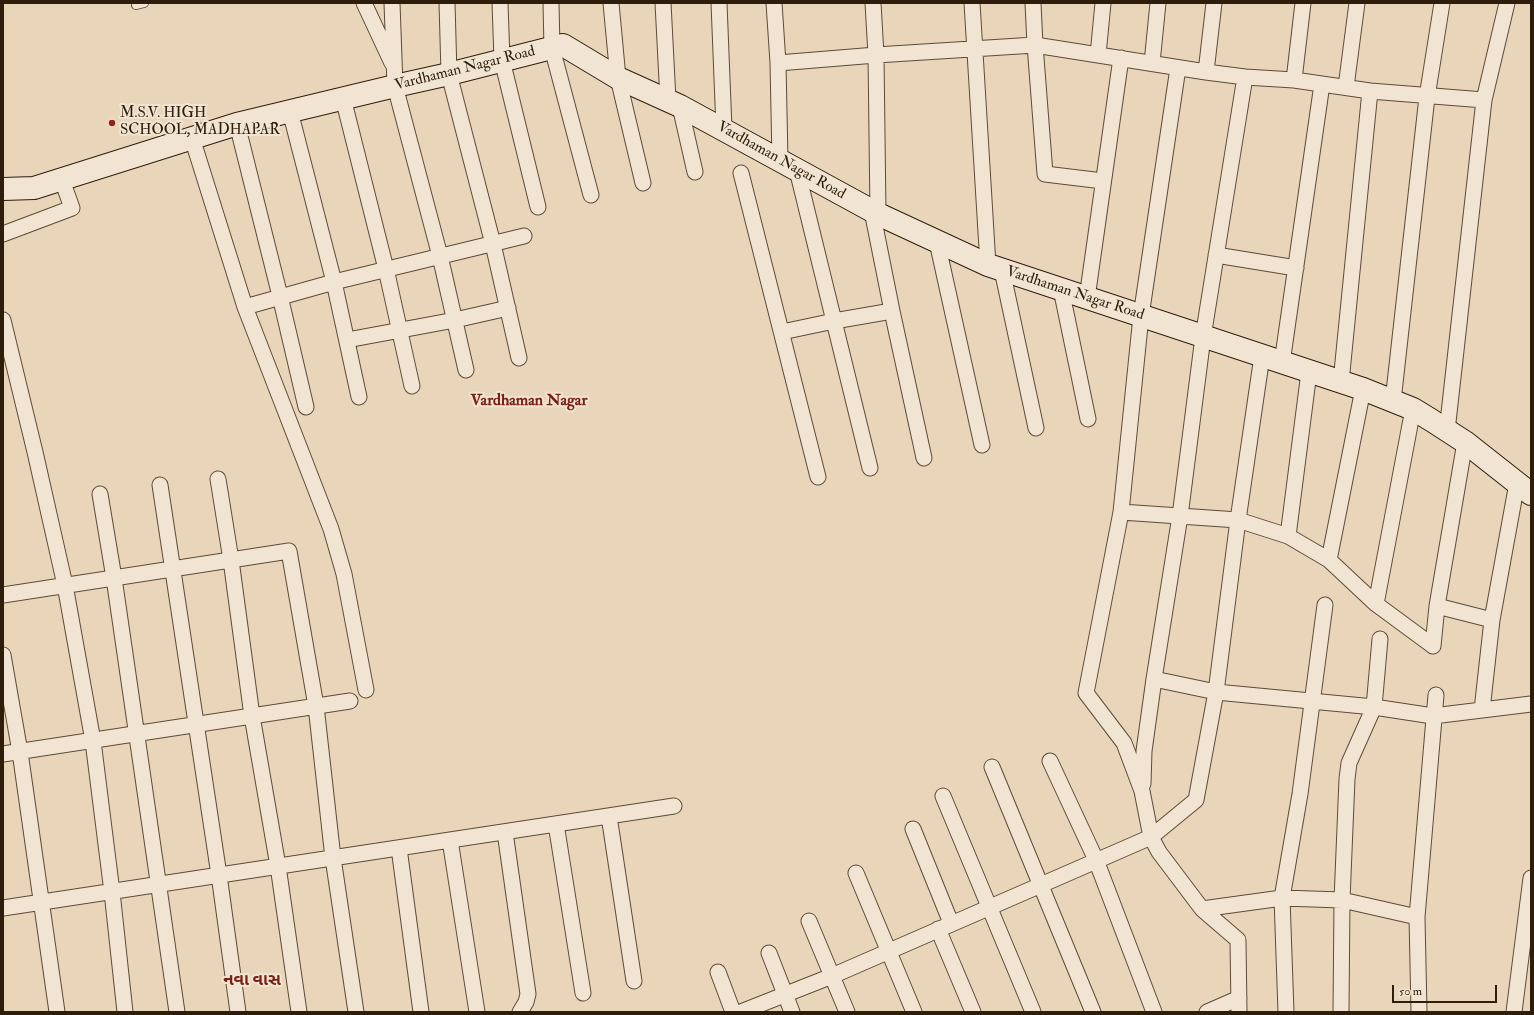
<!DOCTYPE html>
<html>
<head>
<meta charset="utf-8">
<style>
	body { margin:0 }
	#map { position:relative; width:1534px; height:1015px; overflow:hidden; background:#e9d6ba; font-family:"IM FELL Double Pica",serif }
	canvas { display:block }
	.frame { position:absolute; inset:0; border:4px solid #2e1d0b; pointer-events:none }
	.scale { position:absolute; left:1392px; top:985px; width:105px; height:18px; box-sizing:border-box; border:2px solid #2e1d0b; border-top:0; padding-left:5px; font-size:12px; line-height:14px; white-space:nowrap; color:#2e1d0b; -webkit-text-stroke:3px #f1e4d2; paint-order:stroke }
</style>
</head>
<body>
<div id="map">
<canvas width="1534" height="1015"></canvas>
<div class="frame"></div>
<div class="scale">50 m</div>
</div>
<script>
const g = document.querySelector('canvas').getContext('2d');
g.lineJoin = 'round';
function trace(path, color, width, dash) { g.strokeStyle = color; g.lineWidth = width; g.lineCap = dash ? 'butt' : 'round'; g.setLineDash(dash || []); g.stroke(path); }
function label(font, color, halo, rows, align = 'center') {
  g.font = font + ' "IM FELL Double Pica","Noto Sans Gujarati",serif'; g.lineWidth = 4; g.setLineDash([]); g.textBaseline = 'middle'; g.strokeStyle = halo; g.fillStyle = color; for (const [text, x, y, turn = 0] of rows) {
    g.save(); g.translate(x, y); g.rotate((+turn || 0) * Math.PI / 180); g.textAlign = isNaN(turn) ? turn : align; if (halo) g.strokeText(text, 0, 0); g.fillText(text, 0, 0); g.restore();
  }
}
const lane = new Path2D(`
	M136,5L144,3`);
const street = new Path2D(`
	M364,3L392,63
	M392,3L395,86L440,256L466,370
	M447,3L449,74L493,244L519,358
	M500,3L502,60L538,207
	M551,3L552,48L591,195
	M611,3L618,78L643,183
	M663,3L668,100
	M719,3L724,129
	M774,3L778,63L780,161
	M873,3L876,55L878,214
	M972,3L988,265
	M1033,3L1035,45L1045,174L1103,181
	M1098,55L1103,3
	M778,63L876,55L1035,45L1206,72L1245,77L1294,80L1370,91L1484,100
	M1152,63L1158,3
	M1178,68L1141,316L1121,512L1086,693L1124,743L1142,791L1151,837L1159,852L1202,909L1238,940L1239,1012
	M1206,72L1214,3
	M1294,80L1303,3
	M1346,87L1357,3
	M343,98L386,269L412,386
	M680,106L695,172
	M290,111L334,282L359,397
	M237,124L280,296L306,407
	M192,138L245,307L331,529L344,574L366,690
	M797,170L870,468
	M741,173L818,477
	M872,211L892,311L924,458
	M3,234L72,208L62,180
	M937,242L982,445
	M1216,255L1296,268
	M1002,270L1036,428
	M1061,289L1088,419
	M1087,298L1121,58
	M245,307L334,282L524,236
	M3,320L35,452L65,585L93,741L112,892L125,1012
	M782,332L834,321L892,311
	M347,340L455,320L508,308
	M1282,363L1322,84
	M1341,382L1370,91
	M1393,401L1427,97L1442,3
	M1447,431L1484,100L1507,3
	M218,479L231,560L252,716L278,866L299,1012
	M160,485L219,875L238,1012
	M100,494L114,578L177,1012
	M1121,512L1238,520L1288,536L1329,560L1376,604L1433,646
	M1288,536L1309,372
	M1329,560L1363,389
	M3,595L289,551L316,706L333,858L356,1012
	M1376,604L1413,409
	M1437,606L1492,620
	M1433,646L1437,606L1465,442
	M3,655L20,752L57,1012
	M1154,679L1216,692L1374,707L1433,716L1531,704
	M1482,710L1492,620L1517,483
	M3,754L350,701
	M1050,761L1096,860L1154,1012
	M992,767L1093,1012
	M1143,784L1144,751L1154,679L1180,516L1203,337L1245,77
	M943,796L1033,1012
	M609,816L634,981
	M556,824L583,993
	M913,829L951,923
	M505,832L528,994L526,1002L520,1012
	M450,840L477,1012
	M399,848L421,1012
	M856,873L914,1012
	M3,908L674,806
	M1202,909L1282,898L1342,900L1417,917
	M809,921L847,1012
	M938,929L973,1012
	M769,953L792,1012
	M718,972L733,1012
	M741,1012L832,976L1151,837L1196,800L1216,692L1238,520L1262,356
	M1207,1012L1239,998
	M1286,1012L1282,898L1300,794L1325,605
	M1341,1012L1342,900L1347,779L1349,763L1374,707L1380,639
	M1419,1012L1417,917L1436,695
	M1514,1012L1531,878`);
const secondary = new Path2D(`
	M3,189L34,188L237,124L395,86L449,74L563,45L618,78L680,106L878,214L988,265L1363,389L1413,409L1431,420L1465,442L1531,494`);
trace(lane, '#5d4b37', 10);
trace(street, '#5d4b37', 17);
trace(secondary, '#2e1d0b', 24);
trace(lane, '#f1e4d2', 8);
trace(street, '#f1e4d2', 15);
trace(secondary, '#f1e4d2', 22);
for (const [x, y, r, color] of [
	[112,123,4,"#8f2418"]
]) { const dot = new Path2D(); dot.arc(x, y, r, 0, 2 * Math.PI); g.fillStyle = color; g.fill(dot); trace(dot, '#f1e4d2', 1.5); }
label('15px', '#2e1d0b', '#f1e4d2', [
	["Vardhaman Nagar Road",465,69,-14],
	["Vardhaman Nagar Road",781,161,29],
	["Vardhaman Nagar Road",1075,294,18]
]);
label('15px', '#2e1d0b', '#f1e4d2', [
	["M.S.V. HIGH",120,114],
	["SCHOOL, MADHAPAR",120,131]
], 'left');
label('bold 16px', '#7a1f14', '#f1e4d2', [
	["Vardhaman Nagar",529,402]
]);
label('bold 17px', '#7a1f14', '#f1e4d2', [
	["નવા વાસ",252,981]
]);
</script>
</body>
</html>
